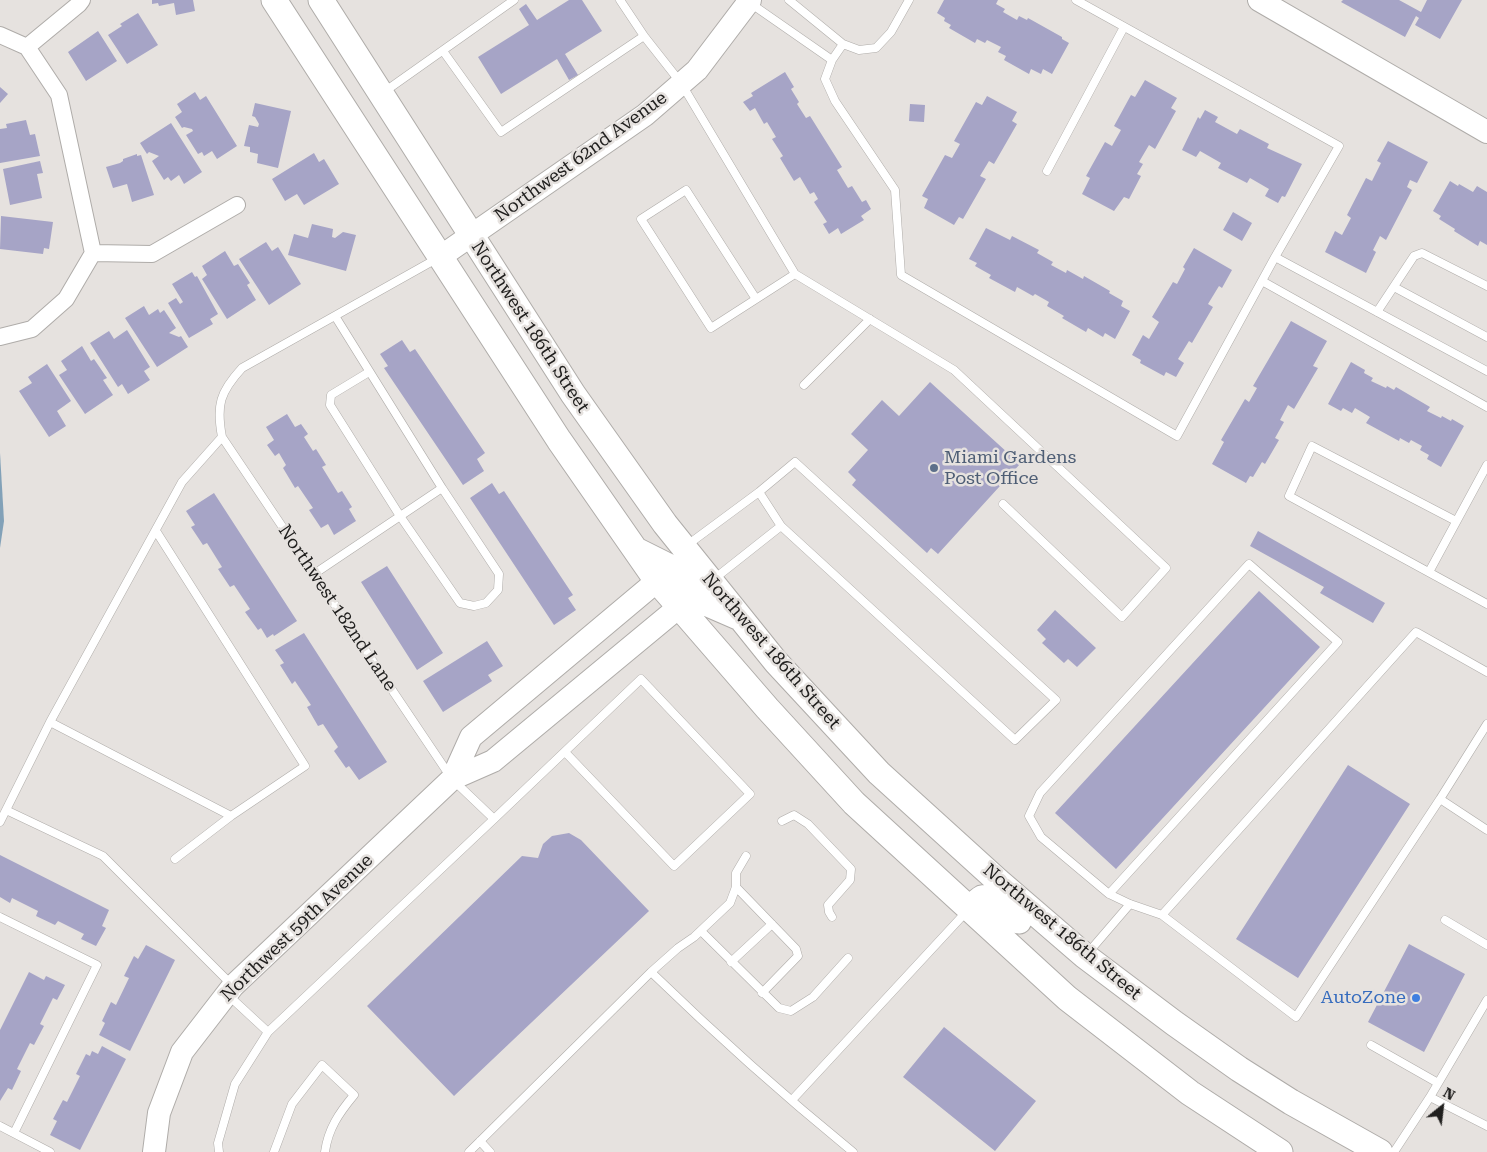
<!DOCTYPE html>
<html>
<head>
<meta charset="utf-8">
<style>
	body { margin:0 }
	#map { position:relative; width:1487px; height:1152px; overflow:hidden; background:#e6e2df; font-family:"Roboto Serif",serif }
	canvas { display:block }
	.north { position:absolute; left:1417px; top:1082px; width:50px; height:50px; -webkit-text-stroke:4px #e6e2df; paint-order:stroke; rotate:29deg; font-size:14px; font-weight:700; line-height:20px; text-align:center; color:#21201f }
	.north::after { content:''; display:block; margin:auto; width:18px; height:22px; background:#21201f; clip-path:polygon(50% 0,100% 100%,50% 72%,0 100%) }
</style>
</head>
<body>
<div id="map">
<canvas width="1487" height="1152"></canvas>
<div class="north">N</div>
</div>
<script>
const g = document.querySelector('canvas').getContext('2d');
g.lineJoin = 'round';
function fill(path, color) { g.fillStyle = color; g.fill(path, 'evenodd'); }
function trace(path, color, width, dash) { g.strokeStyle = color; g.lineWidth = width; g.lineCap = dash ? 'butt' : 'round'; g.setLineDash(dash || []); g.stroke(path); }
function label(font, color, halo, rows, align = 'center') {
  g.font = font + ' "Roboto Serif",serif'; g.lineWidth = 5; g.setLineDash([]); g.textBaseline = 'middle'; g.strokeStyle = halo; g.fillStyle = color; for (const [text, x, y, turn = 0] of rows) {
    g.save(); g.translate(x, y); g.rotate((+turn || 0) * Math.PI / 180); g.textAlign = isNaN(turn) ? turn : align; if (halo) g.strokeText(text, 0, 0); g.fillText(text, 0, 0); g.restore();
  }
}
fill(new Path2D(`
	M0,453L4,521L0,548Z`), '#82a1b8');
fill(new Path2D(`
	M152,0H193L195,11L176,15L174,3L159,6L158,3L152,4Z
	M569,0H582L602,31L565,54L578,75L569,80L557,59L501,94L478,57L529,25L519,9L526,4L537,20Z
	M944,0H998L996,4L1005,9L1003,12L1017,20L1019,16L1027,20L1028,18L1062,37V39L1069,43L1052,74L1043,69L1041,74L1031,69L1029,74L1004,60L1006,56L998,52L1001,47L987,40L985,43L977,39L975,43L949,28L951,25L944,21L945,18L937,13Z
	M1343,0H1399L1421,12L1427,0H1462L1440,39L1415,25L1419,18L1416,16L1405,37L1341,2Z
	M138,13L158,45L127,64L108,35L122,26L120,24Z
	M98,31L117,61L86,81L68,52Z
	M785,72L794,87L791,89L799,102L797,104L806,118L810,116L842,167L837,170L848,188L852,186L862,202L866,200L871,209L861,216L864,220L841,234L838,228L829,234L823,224L827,222L814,202L818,199L814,192L810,194L800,177L794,181L780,158L783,156L772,139L776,137L767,122L764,124L755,108L750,111L743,102L753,96L751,93Z
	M1145,80L1177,98L1171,108L1176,111L1155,149L1149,145L1139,162L1143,164L1137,174L1141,176L1129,199L1124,197L1114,211L1082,194L1090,178L1086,176L1105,142L1112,146L1121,130L1114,126L1131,95L1135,97Z
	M0,87L8,94L0,103Z
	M195,92L200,100L206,96L237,146L217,159L212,151L204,156L202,152L198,154L186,135L193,131L192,129L184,127L182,128L175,117L182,112L177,104Z
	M987,96L1017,112L1012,121L1017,124L994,164L989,161L980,176L986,179L963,219L959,217L954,225L924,208L928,199L922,196L945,155L952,158L960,144L954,141L976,102L982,105Z
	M255,103L291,111L278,168L257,163L258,154L250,152V147L244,146L249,125L258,127L259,124L255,117L252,116Z
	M910,104L925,105L924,122L909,121Z
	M1205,110L1218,117L1215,122L1237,134L1240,129L1269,144L1267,148L1302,164L1285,197L1282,196L1278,203L1265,196L1269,189L1250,178L1247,183L1218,168L1221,163L1200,151L1196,157L1182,150L1198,117L1200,119Z
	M26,120L30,135L35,134L40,156L0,163V129L7,128L6,124Z
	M171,123L202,172L184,184L179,175L171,181L168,177L164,180L152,161L159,156L149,152L147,154L140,143Z
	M1388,141L1428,162L1417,183L1410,180L1407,187L1412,190L1386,240L1380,236L1373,250L1376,252L1366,273L1325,252L1335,231L1342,235L1351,218L1347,215L1366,178L1372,181L1381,163L1377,161Z
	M314,153L319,162L324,159L339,184L304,205L297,194L285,201L272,179Z
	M137,154V156L141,155L154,195L132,202L127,184L113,188L106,167L120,163L123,161V159Z
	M40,161L43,173L37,174L42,198L10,205L3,169Z
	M1450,181L1458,186L1459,184L1473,192L1477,186L1487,192V245L1480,241L1478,246L1454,231L1455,229L1439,219L1441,216L1433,211Z
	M1233,212L1252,223L1242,241L1223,230Z
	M1,216L53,222L49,249L44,248L43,254L0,249Z
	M312,224L333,229L332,237L335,238L343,232L356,235L346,271L288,255L294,234L308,238Z
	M986,228L1010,240L1012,236L1039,250L1037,253L1053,262L1051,265L1066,273L1067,270L1083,279L1084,276L1110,291L1109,293L1123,301L1121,306L1130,311L1115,339L1105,333L1103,337L1088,328L1086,332L1062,318L1064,316L1047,306L1049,302L1035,294L1033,296L1017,287L1015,292L989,278L991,275L975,266L977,263L969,259Z
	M266,242L272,251L278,247L301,284L269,305L239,259Z
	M1194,248L1232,270L1222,288L1219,286L1208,304L1213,307L1192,343L1189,341L1178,359L1184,363L1176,377L1166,372L1164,376L1140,363L1141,360L1132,355L1143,335L1149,339L1159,322L1152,317L1173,282L1177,284L1185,269L1183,267Z
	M225,251L234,266L238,264L250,283L247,285L256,300L227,319L202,279L207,275L202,266Z
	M192,272L195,277L197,276L218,314L210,319L213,324L189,338L168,303L176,298L180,304L183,302L172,284Z
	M144,306L149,315L158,309L160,313L164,310L176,328L169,333L179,337L181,336L188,347L157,367L125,318Z
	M1291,321L1327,341L1313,366L1318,368L1294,409L1288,405L1280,420L1284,422L1275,438L1279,440L1265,464L1262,462L1253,477L1250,476L1246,483L1212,464L1224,442L1221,440L1245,399L1249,402L1257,388L1253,386Z
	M127,330L150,367L144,371L150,380L128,394L122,384L118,387L90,343L109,331L114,339Z
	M402,340L410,352L415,349L485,453L477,459L484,471L463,485L384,368L388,366L380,354Z
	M82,346L91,361L94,359L107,378L103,380L113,395L85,414L59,375L67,370L61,361Z
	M1351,362L1365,370L1364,373L1373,378L1371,381L1386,388L1387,386L1394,390L1396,387L1430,407L1427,411L1441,418L1442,416L1451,421L1452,419L1464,426L1441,467L1427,459L1429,455L1420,450L1422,446L1411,440L1409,443L1400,438L1399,441L1366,423L1370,417L1355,408L1352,413L1343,408L1341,411L1328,404Z
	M47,364L71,401L57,411L66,426L49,437L19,391L32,383L28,377Z
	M930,382L1020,464L938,554L931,548L927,553L852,485L856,480L848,472L868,450L851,434L882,400L899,416Z
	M287,414L295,427L301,424L308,434L304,437L313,451L316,449L326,465L322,467L338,493L342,491L352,507L349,509L356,521L334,535L328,524L321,528L309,510L313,508L298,486L295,488L283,468L286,465L279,453L275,456L267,445L274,440L266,427Z
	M492,483L499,494L504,491L573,595L568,598L576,610L554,625L470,498Z
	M214,493L297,621L274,636L273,634L267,638L261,628L258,630L245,612L250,609L234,585L230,587L218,569L222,567L207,543L203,545L191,527L195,525L186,511Z
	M1258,531L1385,603L1373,623L1320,593L1324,587L1250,546Z
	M387,566L443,653L417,670L361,582Z
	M1259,591L1320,647L1116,869L1055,813Z
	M1055,610L1096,648L1077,667L1068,659L1064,663L1042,643L1046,639L1037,630Z
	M304,633L387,762L359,780L349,766L346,768L334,751L338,747L323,724L318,726L307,707L311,705L295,681L292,684L280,665L284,663L275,650Z
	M487,641L503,666L488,675L492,681L443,712L423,681Z
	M1348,765L1410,804L1298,978L1236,939Z
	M569,833L581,840L649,911L454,1096L367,1006L522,856L538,858L543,844L552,836Z
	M0,855L109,910L102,926L106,928L96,946L81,939L84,934L58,921L55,925L36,916L38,911L12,898L10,903L0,897Z
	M1409,944L1465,974L1424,1052L1368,1022Z
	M146,945L175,960L130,1051L99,1035L105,1023L102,1021L111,1002L116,1005L129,978L124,976L134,956L138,959Z
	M29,972L44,980L46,976L65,985L57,1000L53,998L40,1024L44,1026L34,1045L30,1043L17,1069L21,1071L12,1090L8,1088L0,1101V1030Z
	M944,1027L1036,1101L995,1151L903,1077Z
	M102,1046L126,1059L80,1150L50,1135L57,1121L53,1119L63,1100L67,1102L80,1076L76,1074L86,1054L90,1056L92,1051L98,1054Z`), '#a6a4c6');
const lane = new Path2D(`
	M620,0L644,36L681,83L795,274L954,370L1166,568L1122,617L1003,504
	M789,0L843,44L859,50L876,48L891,32L909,0
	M750,3L832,60
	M843,44L832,60L825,79L835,101L895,190L901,275L1177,436L1275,257L1339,146L1076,0
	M443,51L501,132L644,36
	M384,92L514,0
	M1047,171L1124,27
	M1275,257L1487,371
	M1262,281L1487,407
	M1394,287L1487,337
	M756,299L686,190L641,219L711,328L795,274
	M1377,312L1414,256L1422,253L1487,286
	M369,372L331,395L330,405L400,516L460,603L474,606L486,603L498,590L499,574L442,488
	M804,385L870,319
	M222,437L452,779L494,819L641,679L750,794L674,866L565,752
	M1456,521L1312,446L1289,496L1487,604
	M686,546L759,492L795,462L1056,700L1015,740L781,526L759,492
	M1429,572L1487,465
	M314,574L442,488L335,316
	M714,579L781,526
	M1487,672L1416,632L1162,915L1296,1017L1440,799L1487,724
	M50,722L231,816L305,766L156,531
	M1440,799L1487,830
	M6,810L103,856L232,985
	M782,821L794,815L808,824L851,869L850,880L828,905L829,912L832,917
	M0,822L50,722L182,482L222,437C216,405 220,392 242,368L438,258
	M175,859L231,816
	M736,887L796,949L798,956L762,993
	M1109,894L1041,837L1029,816L1040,793L1249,564L1338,642L1109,894L1130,904L1162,915
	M0,917L97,965L14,1133
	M1445,920L1487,945
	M701,931L779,1008L791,1011L813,997L848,958
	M1087,954L1130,904
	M731,962L772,924
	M651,972L678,948L694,937L730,903L736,887V873L746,856
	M228,995L268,1032L494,819
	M1487,1000L1430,1097L1487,1126
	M1371,1045L1438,1083
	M792,1100L967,911
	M0,1126L50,1152
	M480,1141L490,1152
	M219,1152L218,1143L235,1084L268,1032
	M274,1152L292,1104L322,1065L354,1095C339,1113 328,1129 325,1152
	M469,1152L651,972C716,1035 783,1095 853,1152
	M1394,1152L1430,1097`);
const street = new Path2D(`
	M0,35L27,47
	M27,47L59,95L93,253
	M27,47L79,4L82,0
	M93,253L152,254L237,205
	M0,337L32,329L66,299L93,253`);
const secondary = new Path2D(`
	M1259,0L1487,132
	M440,257L645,115L697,70L750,0
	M452,779L471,737L657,581
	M154,1152L159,1113L182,1052L233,986L452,779L493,761L679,607`);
const primary = new Path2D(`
	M274,0L559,440L657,581L767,708L854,803L1067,998L1190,1093L1280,1152
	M321,0L573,394L665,524L776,662L879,773L998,881L1085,956L1174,1023L1239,1069L1291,1102L1380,1152
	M636,550L690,577L707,580
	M662,584L738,617
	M970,909C974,905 978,900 982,898C995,894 1011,914 1019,921`);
trace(lane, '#afaca9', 9);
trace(street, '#afaca9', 18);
trace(secondary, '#afaca9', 24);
trace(primary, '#afaca9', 27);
trace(lane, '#fff', 8);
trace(street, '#fff', 16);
trace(secondary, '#fff', 22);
trace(primary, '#fff', 25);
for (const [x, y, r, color] of [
	[934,468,5,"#5c6f8a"],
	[1416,998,5,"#3f7fe0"]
]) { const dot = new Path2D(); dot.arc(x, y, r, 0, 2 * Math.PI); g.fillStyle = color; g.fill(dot); trace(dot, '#e6e2df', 2); }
label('18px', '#21201f', '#e6e2df', [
	["Northwest 62nd Avenue",581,157,-36],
	["Northwest 186th Street",530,327,57],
	["Northwest 182nd Lane",337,608,56],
	["Northwest 186th Street",771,651,49],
	["Northwest 59th Avenue",297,928,-44],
	["Northwest 186th Street",1062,932,40]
]);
label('18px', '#4e5e75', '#e6e2df', [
	["Miami Gardens",944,458],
	["Post Office",944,479]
], 'left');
label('18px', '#366cbe', '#e6e2df', [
	["AutoZone",1406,998]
], 'right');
</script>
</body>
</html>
